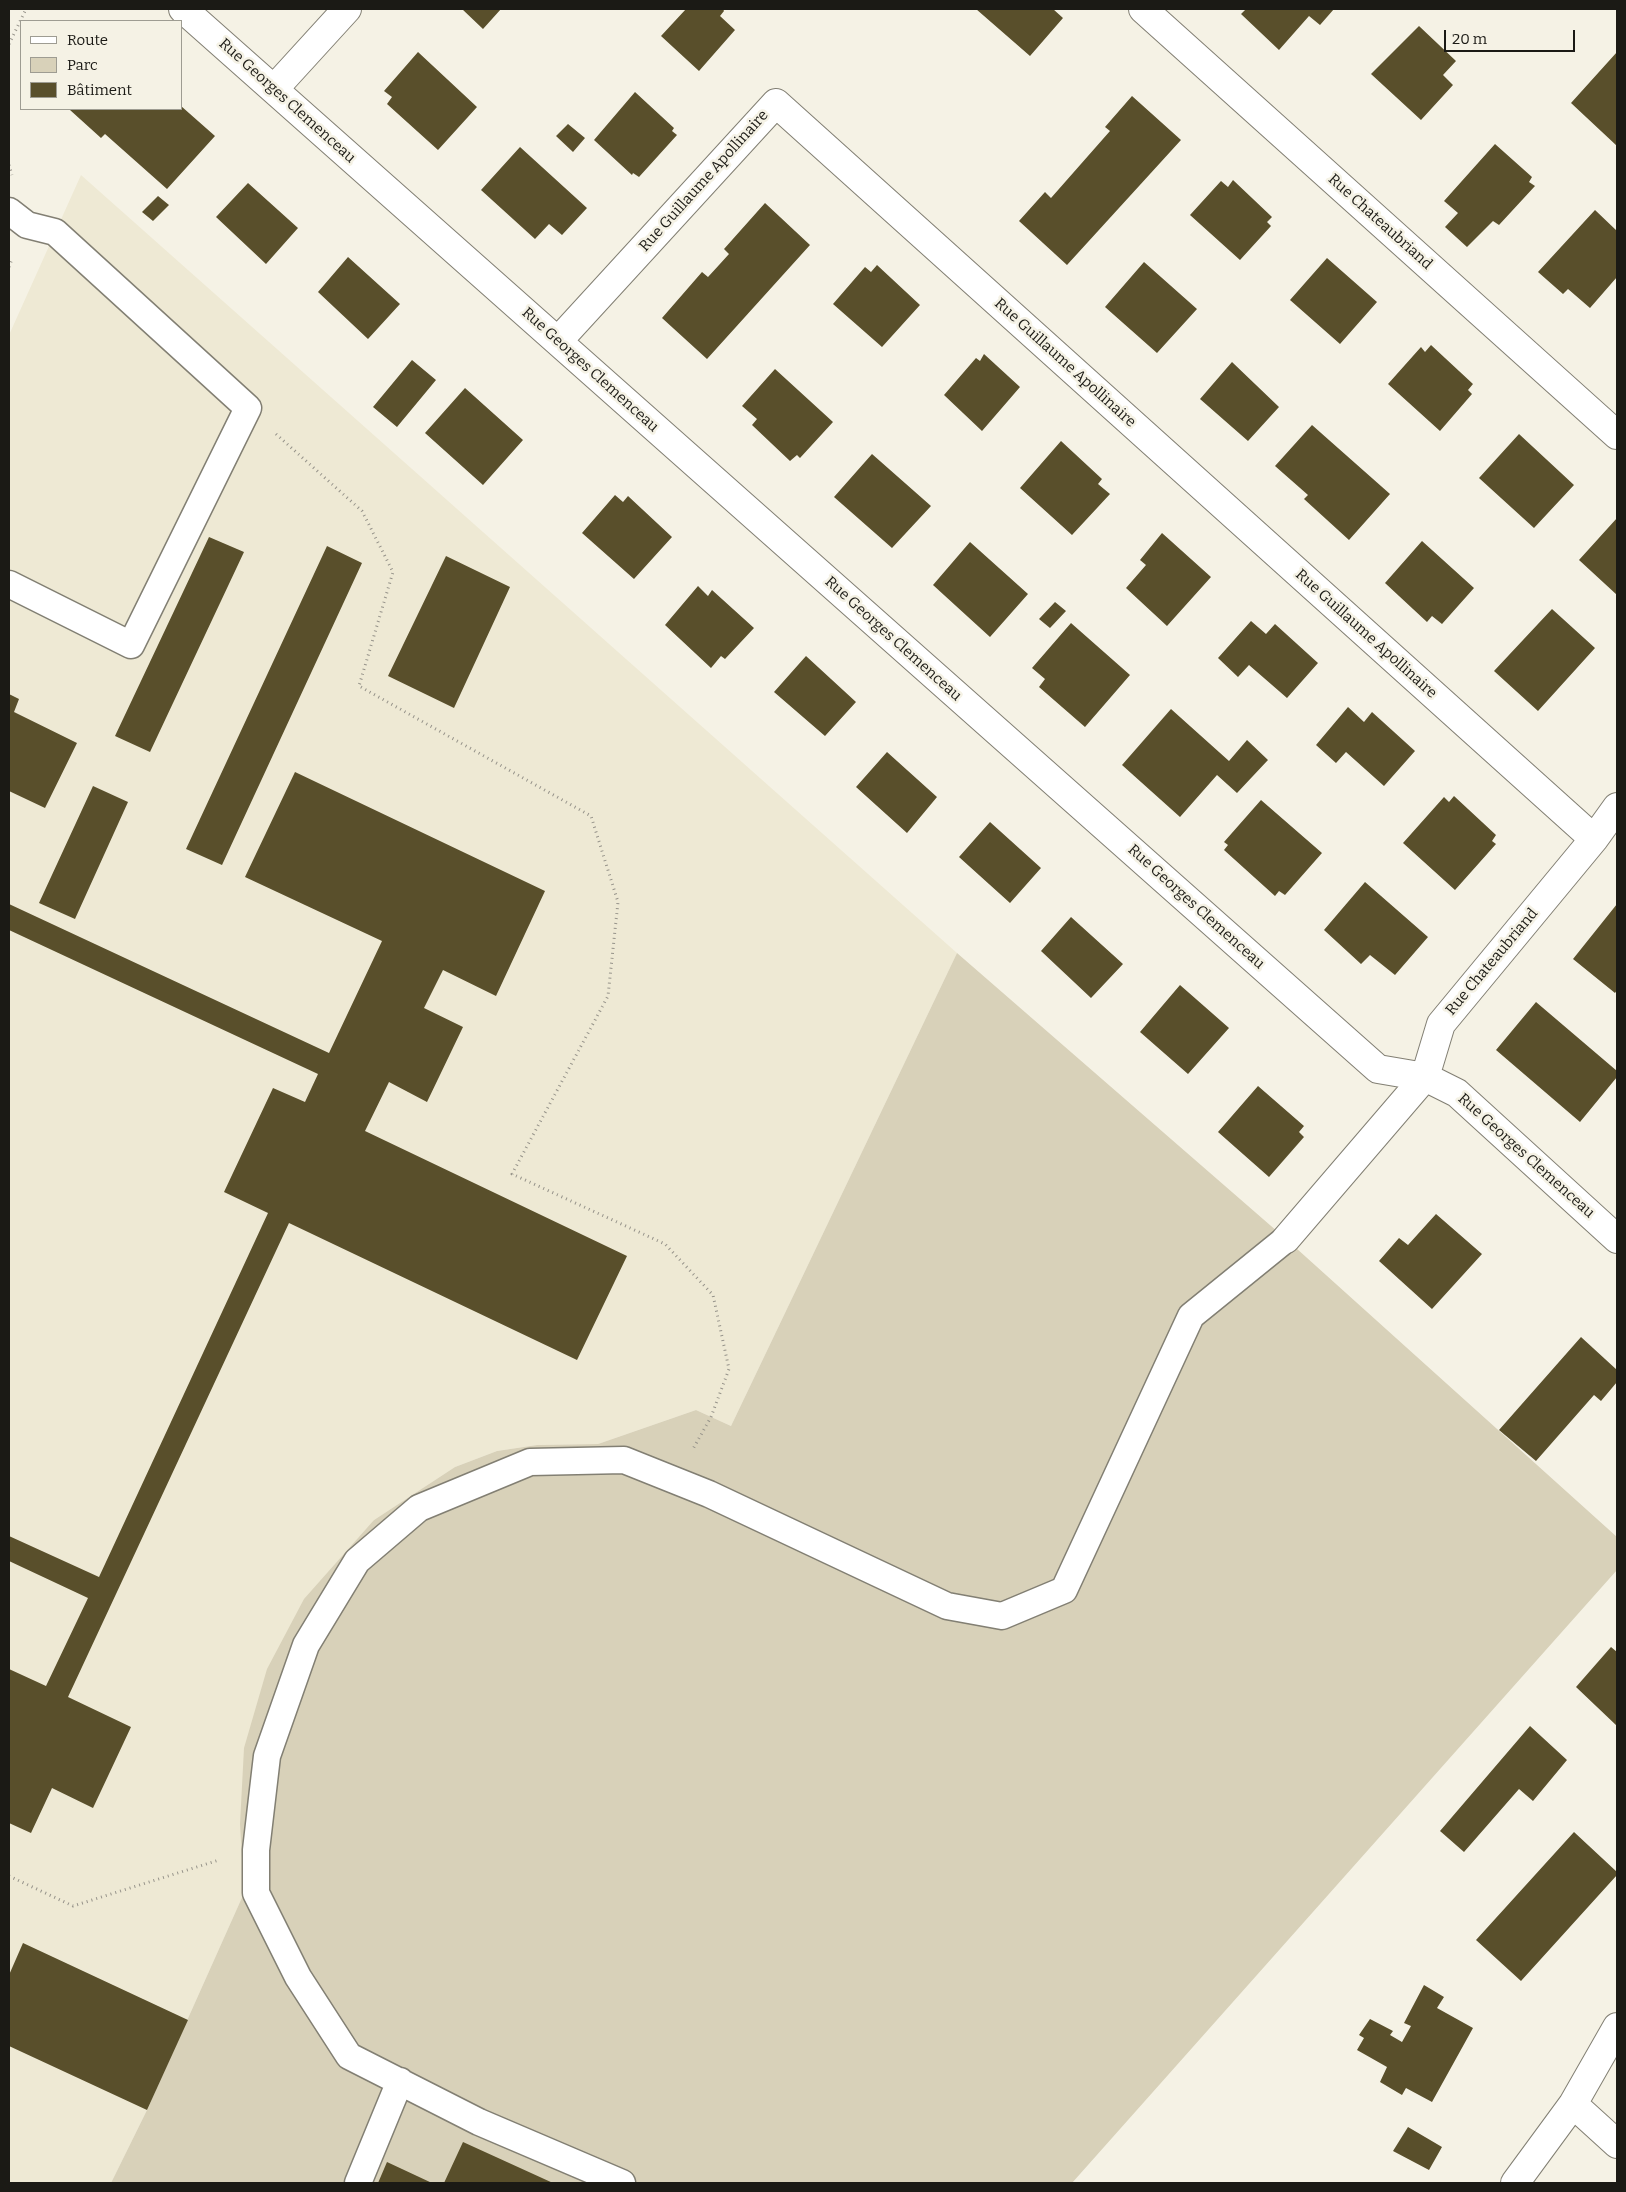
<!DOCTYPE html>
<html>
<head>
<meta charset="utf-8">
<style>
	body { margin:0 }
	#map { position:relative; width:1626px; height:2192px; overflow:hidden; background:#f5f2e5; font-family:Bitter,serif }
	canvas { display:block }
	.frame { position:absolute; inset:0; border:10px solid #1b1a15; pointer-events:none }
	.legend { position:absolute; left:20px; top:20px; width:162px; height:90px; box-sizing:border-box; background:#f5f2e5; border:1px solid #9e9c92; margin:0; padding:6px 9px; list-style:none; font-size:15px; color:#1b1a15 }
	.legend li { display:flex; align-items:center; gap:10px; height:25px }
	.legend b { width:25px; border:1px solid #9e9c92 }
	.scale { position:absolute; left:1444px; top:30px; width:131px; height:22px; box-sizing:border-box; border:2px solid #1b1a15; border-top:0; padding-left:6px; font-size:15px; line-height:18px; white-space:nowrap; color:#1b1a15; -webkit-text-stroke:4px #f5f2e5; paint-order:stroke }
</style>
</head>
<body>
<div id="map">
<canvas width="1626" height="2192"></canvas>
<div class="frame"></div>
<ul class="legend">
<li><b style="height:6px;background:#fff"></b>Route</li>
<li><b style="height:14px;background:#d8d1b9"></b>Parc</li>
<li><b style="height:14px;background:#594f2b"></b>Bâtiment</li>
</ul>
<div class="scale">20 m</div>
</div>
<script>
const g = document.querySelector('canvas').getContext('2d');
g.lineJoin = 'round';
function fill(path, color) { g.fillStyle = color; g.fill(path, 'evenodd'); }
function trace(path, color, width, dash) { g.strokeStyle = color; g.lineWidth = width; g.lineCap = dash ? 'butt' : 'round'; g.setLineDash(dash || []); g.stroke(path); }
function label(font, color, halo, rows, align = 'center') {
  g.font = font + ' Bitter,serif'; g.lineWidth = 5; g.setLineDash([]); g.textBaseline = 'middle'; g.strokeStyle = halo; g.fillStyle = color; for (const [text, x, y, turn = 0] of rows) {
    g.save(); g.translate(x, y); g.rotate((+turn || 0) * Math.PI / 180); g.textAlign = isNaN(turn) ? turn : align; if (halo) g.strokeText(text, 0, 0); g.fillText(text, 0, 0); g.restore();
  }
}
fill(new Path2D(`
	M81,175L957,953L731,1426L696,1410L598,1444L537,1445L497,1451L455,1467L374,1520L244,1893L147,2110L111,2183H9V335Z`), '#eee9d4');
fill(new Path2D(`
	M957,953L1286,1239L1617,1537V1570L1072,2183H111L147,2110L244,1893L240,1824L244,1748L267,1669L304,1599L374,1520L455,1467L497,1451L537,1445L598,1444L696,1410L731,1426Z`), '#d8d1b9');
fill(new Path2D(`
	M462,9H501L483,29Z
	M686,9H723L724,11L720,16L735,30L699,71L661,36Z
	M976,9H1053L1063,18L1030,56Z
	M1246,9H1334L1320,25L1309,16L1279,50L1241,14Z
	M1419,26L1456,61L1443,75L1453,85L1421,120L1371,74Z
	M418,52L477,107L438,150L387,104L392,97L384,91Z
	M1617,52V146L1571,103Z
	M635,92L674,128L672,131L677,135L639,177L633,173L632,175L594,140Z
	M1132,96L1181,140L1067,265L1019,221L1045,192L1051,198L1110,131L1105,127Z
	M181,106L215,136L167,189L105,134L101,138L70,110L181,109Z
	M568,124L585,138L573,152L556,136Z
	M1495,144L1532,177L1529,182L1535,186L1499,225L1493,221L1467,247L1445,227L1458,213L1444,201Z
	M520,147L587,208L562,235L549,224L535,239L481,190Z
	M1233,180L1272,217L1267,222L1271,226L1240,260L1190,215L1221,181L1228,187Z
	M248,183L298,228L266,264L216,217Z
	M158,196L169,205L153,221L142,212Z
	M765,203L810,245L707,359L662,318L702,272L708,277L719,265L729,254L724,249Z
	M1595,210L1617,231V277L1590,308L1568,289L1563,294L1538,272Z
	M348,257L400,304L368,339L318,292Z
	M1327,258L1377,302L1340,344L1290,300Z
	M1144,262L1197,309L1157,353L1105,307Z
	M877,265L920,305L882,347L833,304L865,267L871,272Z
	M1431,345L1473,384L1468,390L1472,394L1440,431L1388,384L1421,347L1425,352Z
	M984,354L1020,387L982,431L944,395L976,358L980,361Z
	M412,360L436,380L397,427L373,407Z
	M1232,362L1279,407L1248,441L1200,399Z
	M775,369L833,422L800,458L797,455L790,461L752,425L757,419L742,406Z
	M465,388L523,440L483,485L425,433Z
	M1312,425L1390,494L1349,540L1304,499L1308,495L1275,466Z
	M1519,434L1574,485L1534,528L1479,478Z
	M1061,441L1102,479L1098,484L1110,494L1072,535L1020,488Z
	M872,454L931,506L892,548L834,497Z
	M615,495L623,502L628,496L672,537L634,579L582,533Z
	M1617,518V595L1579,560Z
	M1162,533L1211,577L1167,626L1126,588L1146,565L1140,560Z
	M209,537L244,552L150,752L115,736Z
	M1422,541L1474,588L1442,624L1432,616L1427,622L1385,583Z
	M970,542L1028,594L990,637L933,585Z
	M327,546L362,563L222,865L186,849Z
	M446,556L510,587L454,708L388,676Z
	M698,586L708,596L712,590L754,628L725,659L721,656L711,668L665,625Z
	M1055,602L1066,611L1050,628L1039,619Z
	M1552,609L1595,648L1538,711L1494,671Z
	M1251,621L1266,634L1275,624L1318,663L1287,698L1249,665L1238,677L1218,658Z
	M1071,623L1130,675L1085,727L1039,687L1045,679L1032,668Z
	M806,656L856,702L825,736L774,692Z
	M9,694L19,699L14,712L77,743L45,808L9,791Z
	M1348,707L1364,722L1372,712L1415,751L1384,786L1346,752L1336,763L1316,745Z
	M1171,709L1229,761L1247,740L1268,760L1237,793L1217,775L1180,817L1122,765Z
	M887,752L937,797L907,833L856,787Z
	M295,772L545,891L496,996L443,970L424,1008L463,1027L427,1102L389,1082L365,1131L627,1256L577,1360L289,1223L68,1697L131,1727L93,1808L52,1788L31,1833L9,1823V1669L46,1686L88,1598L9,1561V1536L99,1577L268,1213L224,1192L273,1088L305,1102L318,1074L9,930V904L329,1053L382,941L245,877Z
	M93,786L128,802L75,919L39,903Z
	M1454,796L1496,835L1492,841L1496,844L1455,890L1403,843L1444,797L1449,802Z
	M1261,800L1322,853L1285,895L1279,891L1275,896L1224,850L1228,845L1224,842Z
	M990,822L1041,868L1010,903L959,857Z
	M1365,882L1428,937L1395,975L1370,955L1361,964L1324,930Z
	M1617,904V990L1615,993L1573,959Z
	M1071,917L1123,964L1091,998L1041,951Z
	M1180,985L1229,1028L1188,1074L1140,1032Z
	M1536,1002L1617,1071V1077L1580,1122L1496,1050Z
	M1258,1086L1304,1126L1299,1132L1304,1137L1269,1177L1218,1132Z
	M1436,1214L1482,1254L1432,1309L1379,1261L1399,1238L1408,1245Z
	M1581,1337L1617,1370V1382L1601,1401L1594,1395L1536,1461L1499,1430Z
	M1611,1647L1617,1652V1726L1576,1687Z
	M1530,1726L1567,1760L1533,1801L1519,1789L1464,1852L1440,1831Z
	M1574,1832L1617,1872V1875L1521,1981L1476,1940Z
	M23,1943L188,2020L147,2110L9,2046V1975Z
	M1424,1985L1444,1997L1437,2008L1473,2028L1432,2102L1406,2088L1402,2095L1380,2082L1387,2067L1357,2050L1364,2038L1359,2035L1370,2019L1393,2031L1390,2035L1402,2042L1411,2026L1404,2023Z
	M1408,2127L1442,2147L1429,2170L1393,2151Z
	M463,2142L553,2183H444Z
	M387,2162L432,2183H378Z`), '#594f2b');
const lane = new Path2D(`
	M9,211L27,225L55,232L248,408L131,645L9,584
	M358,2183L400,2081
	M622,2183L479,2122L349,2056L298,1977L256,1893V1850L267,1756L306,1645L357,1561L419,1508L530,1462L624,1460L709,1494L947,1606L1002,1616L1064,1590L1191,1316L1286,1239`);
const street = new Path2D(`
	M183,9L1378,1069L1425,1077L1457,1093L1617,1239
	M1143,9L1617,435
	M274,89L347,9
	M558,341L776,103L1594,839
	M1286,1239L1425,1077L1441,1024L1594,839L1617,807
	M1617,2027L1573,2104L1617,2144
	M1515,2183L1573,2104`);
trace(lane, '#827f73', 29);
trace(street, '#827f73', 30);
trace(new Path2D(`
	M9,44L26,9
	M9,165L12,175
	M9,267L12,259
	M276,434L362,511L393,572L359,686L591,816L618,902L608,996L512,1174L665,1244L713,1295L729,1369L711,1417L693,1449
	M9,1876L73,1906L219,1860`), '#96938a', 3, [1, 4]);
trace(lane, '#fff', 26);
trace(street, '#fff', 28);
label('15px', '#1b1a15', '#f5f2e5', [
	["Rue Georges Clemenceau",287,101,42],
	["Rue Guillaume Apollinaire",704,181,-48],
	["Rue Chateaubriand",1380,222,42],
	["Rue Guillaume Apollinaire",1065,363,42],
	["Rue Georges Clemenceau",590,370,42],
	["Rue Guillaume Apollinaire",1366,634,42],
	["Rue Georges Clemenceau",893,639,42],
	["Rue Georges Clemenceau",1196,907,42],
	["Rue Chateaubriand",1492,962,-50],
	["Rue Georges Clemenceau",1526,1156,42]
]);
</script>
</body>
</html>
